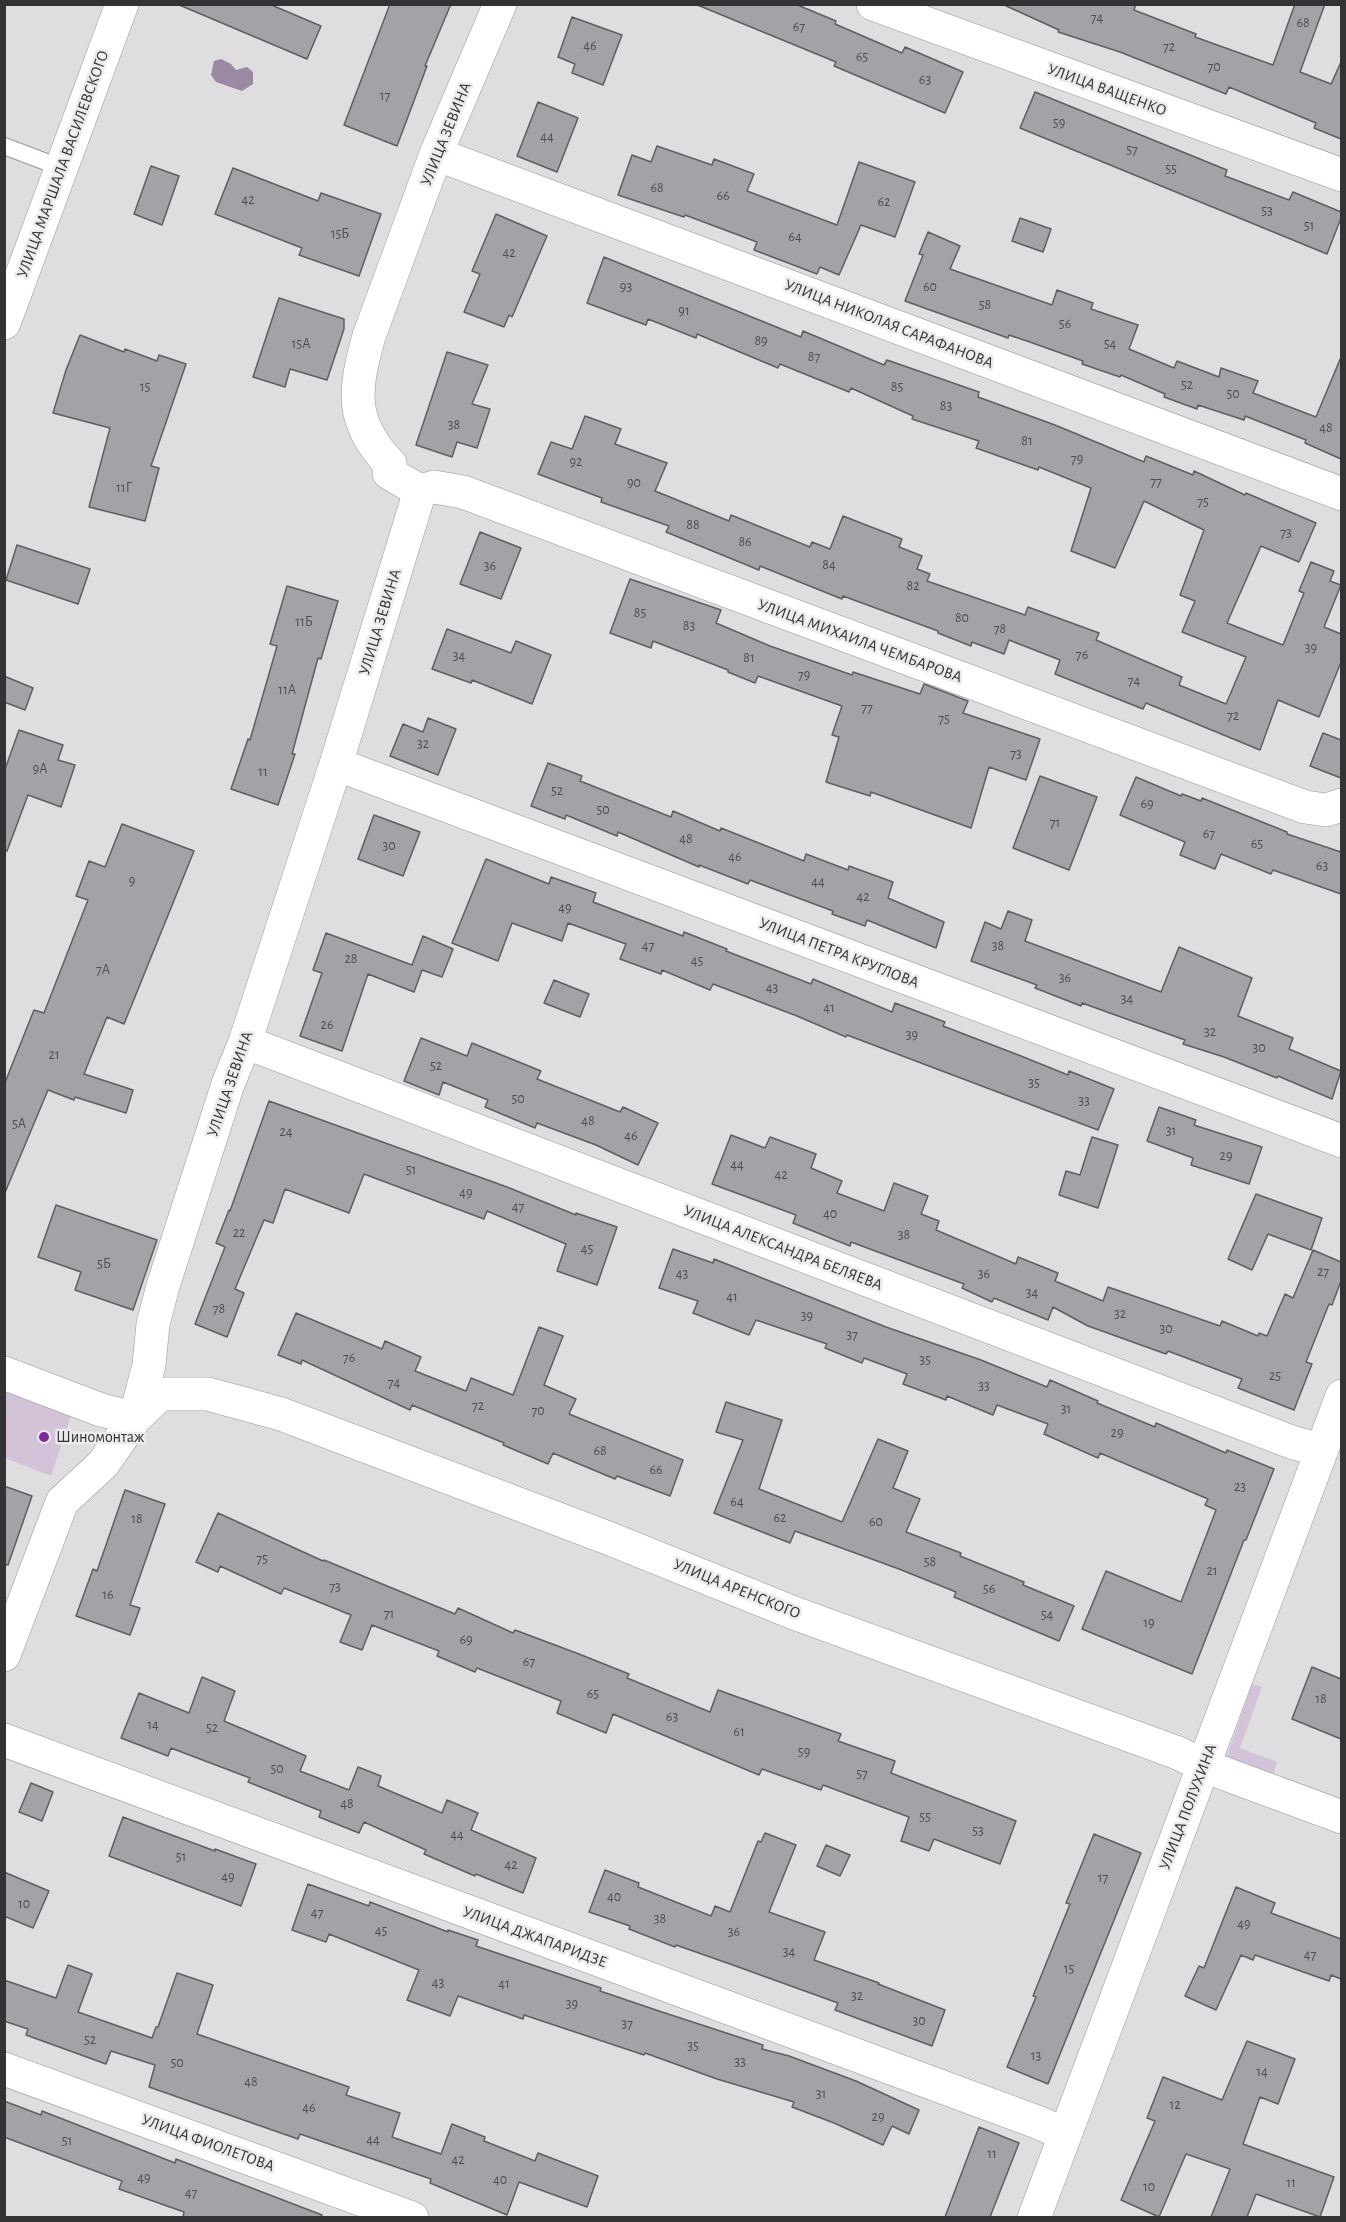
<!DOCTYPE html>
<html>
<head>
<meta charset="utf-8">
<style>
	body { margin:0 }
	#map { position:relative; width:1346px; height:2222px; overflow:hidden; background:#e0dde1; font-family:"Alegreya Sans",sans-serif }
	canvas { display:block }
	.frame { position:absolute; inset:0; border:6px solid #333234; pointer-events:none }
</style>
</head>
<body>
<div id="map">
<canvas width="1346" height="2222"></canvas>
<div class="frame"></div>
</div>
<script>
const g = document.querySelector('canvas').getContext('2d');
g.lineJoin = 'round';
function fill(path, color) { g.fillStyle = color; g.fill(path, 'evenodd'); }
function trace(path, color, width, dash) { g.strokeStyle = color; g.lineWidth = width; g.lineCap = dash ? 'butt' : 'round'; g.setLineDash(dash || []); g.stroke(path); }
function label(font, color, halo, rows, align = 'center') {
  g.font = font + ' "Alegreya Sans",sans-serif'; g.lineWidth = 5; g.setLineDash([]); g.textBaseline = 'middle'; g.strokeStyle = halo; g.fillStyle = color; for (const [text, x, y, turn = 0] of rows) {
    g.save(); g.translate(x, y); g.rotate((+turn || 0) * Math.PI / 180); g.textAlign = isNaN(turn) ? turn : align; if (halo) g.strokeText(text, 0, 0); g.fillText(text, 0, 0); g.restore();
  }
}
fill(new Path2D(`
	M4,1385L73,1410L51,1476L5,1458Z
	M1252,1684L1262,1687L1240,1748L1277,1762L1272,1778L1225,1762Z`), '#d2c3d8');
fill(new Path2D(`
	M221,59L231,64L236,70L247,67L253,72V84L242,91L216,82L211,75L214,61Z`), '#9b88a2');
const building = new Path2D(`
	M177,4H269L321,26L307,59Z
	M390,4H451L425,66H427L397,146L344,125Z
	M695,4H795L836,21L835,24L902,53L905,47L963,72L945,113L834,66L836,62Z
	M1002,4H1136L1134,10L1196,34L1195,37L1273,65L1295,4H1325L1300,72L1331,84L1341,62V139L1314,128L1316,123L1229,87L1226,94L1120,52L1058,32L1059,30Z
	M572,17L622,35L603,85L572,73L575,64L558,57Z
	M1035,92L1227,170L1225,176L1289,200L1293,192L1341,212V218L1327,254L1020,128Z
	M538,102L578,118L557,172L517,156Z
	M657,146L712,165L714,159L754,174L747,191L837,225L859,162L915,182L895,237L861,225L839,275L820,267L817,274L754,250L757,242L685,215L684,217L618,195L632,155L651,162Z
	M151,166L179,176L162,225L134,214Z
	M233,168L318,201L321,193L381,214L359,276L299,255L302,248L215,214Z
	M496,214L547,236L512,317L509,315L504,327L464,312L480,274L472,271Z
	M1020,218L1051,229L1043,252L1012,241Z
	M928,232L960,246L950,269L1052,305L1057,290L1093,303L1091,309L1138,325L1129,349L1174,368L1177,361L1219,377L1221,368L1258,381L1253,393L1316,417L1341,357V459L1305,443L1306,440L1245,416L1244,420L1198,405L1197,409L1164,397L1165,394L1121,375L1120,377L1082,364L1083,361L1027,341L1009,335L1008,338L905,301L923,255L919,254Z
	M604,257L801,337L803,331L884,365L887,360L979,392L978,397L1055,425L1144,462L1146,456L1193,475L1194,471L1245,495L1246,493L1316,523L1299,562L1261,546L1227,623L1283,645L1304,593L1299,591L1311,562L1334,571L1330,581L1341,585L1324,627L1341,634V662L1319,717L1278,700L1260,750L1146,703L1143,709L1055,674L1060,660L1009,640L1004,654L972,642L971,646L938,633V631L843,596L842,599L760,566L759,570L666,532L669,526L601,502L602,498L538,474L551,442L572,449L585,416L621,429L615,444L667,463L655,491L729,521L731,515L810,547L812,542L830,549L843,516L902,539L899,547L922,556L917,569L930,574L927,581L1025,615L1028,607L1099,633L1096,640L1182,677L1179,685L1226,704L1246,657L1182,632L1195,601L1180,595L1204,530L1144,501L1115,568L1071,551L1091,488L1039,467L1038,470L976,448L979,441L912,419L913,416L851,388L849,392L780,364L778,368L697,334L696,338L648,319L646,325L587,303Z
	M279,298L344,319V329L327,380L290,369L285,387L253,377Z
	M80,335L124,352L125,349L157,361L159,355L186,364L151,466L159,468L145,521L89,507L110,428L53,413L66,370Z
	M447,352L488,365L472,404L490,409L477,448L457,442L452,457L416,445Z
	M480,532L521,548L501,599L460,584Z
	M17,545L90,569L78,604L6,580Z
	M630,579L721,610L716,623L770,646L852,675L853,672L920,694L924,684L968,701L963,713L1040,739L1026,780L989,767L971,828L871,792L870,796L826,782L839,737L832,735L842,706L758,676L755,683L728,672V670L653,641L651,648L610,633Z
	M287,586L338,601L321,659L318,658L292,754H295L278,805L231,789L248,739L250,740L277,646L270,644Z
	M447,629L511,653L516,641L551,655L532,704L472,680L471,683L432,669Z
	M4,676L33,688L25,710L4,702Z
	M428,718L456,729L438,775L390,756L403,724L423,732Z
	M19,730L63,745L58,760L75,765L61,807L28,795L7,851L4,850V772Z
	M1323,733L1341,740V778L1310,766Z
	M548,763L582,776L580,781L671,817L673,811L720,831L721,828L804,861L806,854L848,870L849,866L893,882L888,898L944,922L936,948L867,920L865,926L832,914L833,911L750,880L748,884L699,865V867L618,832L617,836L566,815L565,819L531,806Z
	M1040,776L1097,797L1069,870L1013,848Z
	M1136,777L1181,796L1182,794L1201,801L1202,798L1287,832V834L1341,852V894L1273,870L1271,874L1221,854L1215,869L1180,855L1185,842L1120,815Z
	M374,815L420,832L403,876L358,859Z
	M122,824L194,851L124,1024L107,1017L84,1074L133,1090L126,1113L75,1097L74,1100L48,1090L4,1195V1085L34,1010L44,1013L88,900L76,896L89,861L105,867Z
	M486,859L549,884L551,877L596,893L593,902L683,936L684,932L727,949L726,951L811,984L813,979L892,1012L895,1003L945,1022L943,1026L1021,1056L1068,1075L1069,1071L1114,1089L1098,1130L847,1035L846,1037L797,1016L713,984L710,990L662,970L661,974L620,959L626,944L568,923L562,941L512,923L498,961L452,943Z
	M1008,911L1032,920L1025,941L1161,992L1179,947L1252,978L1238,1016L1293,1038L1289,1049L1341,1071L1332,1099L1278,1076L1277,1078L1224,1057L1183,1044L1185,1040L1082,1003L1081,1006L1035,988L1037,985L971,961L985,922L1001,929Z
	M326,933L412,965L423,936L453,949L442,977L422,970L414,992L368,974L342,1051L300,1036L322,973L313,970Z
	M554,980L589,994L580,1017L544,1003Z
	M421,1038L467,1056L472,1043L541,1071L537,1079L620,1112L623,1107L658,1123L638,1165L596,1145L537,1123L535,1128L485,1107L488,1100L443,1082L439,1095L404,1081Z
	M269,1101L507,1187L576,1215V1213L617,1227L597,1285L557,1271L566,1244L487,1211L484,1219L364,1174L349,1213L285,1189L273,1223L264,1220L235,1289L244,1293L227,1337L195,1324L225,1247L216,1243L229,1210L230,1211Z
	M1159,1107L1196,1120L1194,1125L1262,1147L1249,1184L1191,1165L1193,1158L1147,1141Z
	M731,1135L765,1148L770,1137L816,1154L811,1168L842,1181L837,1193L884,1211L894,1183L928,1196L921,1214L939,1221L936,1230L1016,1264L1018,1257L1058,1273L1055,1281L1103,1301L1108,1287L1220,1326L1222,1321L1258,1336L1259,1333L1267,1336L1285,1294L1293,1298L1313,1250L1341,1262V1281L1332,1305L1329,1304L1306,1362L1312,1364L1294,1410L1238,1388L1242,1379L1168,1351L1166,1354L1088,1326L1053,1307L1048,1320L994,1298L992,1302L962,1288L964,1284L851,1242L850,1246L793,1223L796,1215L712,1184Z
	M1092,1137L1118,1145L1098,1208L1059,1195L1066,1171L1080,1175Z
	M1256,1194L1322,1218L1311,1250L1268,1234L1252,1270L1228,1259Z
	M56,1205L157,1240L133,1310L75,1290L81,1272L38,1257Z
	M673,1249L713,1263L714,1259L886,1327L981,1360L1047,1387L1050,1380L1098,1401L1097,1403L1155,1427L1156,1423L1226,1453L1227,1450L1274,1469L1246,1540H1244L1192,1674L1082,1629L1106,1571L1181,1602L1216,1510L1205,1505L1208,1499L1100,1453L1098,1458L1044,1434L1048,1424L997,1405L993,1415L947,1396L946,1400L903,1384L907,1374L864,1358L862,1363L825,1348L827,1344L756,1320L749,1335L693,1313L698,1301L659,1288Z
	M296,1313L382,1349L385,1341L421,1357L415,1371L466,1391L471,1378L513,1395L539,1327L563,1336L544,1385L576,1399L569,1414L683,1460L670,1496L617,1476L615,1479L553,1453L548,1464L503,1445L504,1443L412,1405L410,1410L302,1360L301,1364L278,1355Z
	M726,1402L782,1420L759,1489L842,1522L878,1439L908,1451L893,1488L920,1499L906,1532L961,1553L960,1556L1024,1582L1023,1585L1074,1606L1059,1641L954,1597L956,1592L899,1569L795,1531L790,1543L714,1513L743,1440L716,1432Z
	M4,1486L32,1496L8,1565L4,1564Z
	M125,1490L165,1504L130,1605L140,1608L130,1635L76,1616L93,1569L97,1571Z
	M218,1513L323,1561L324,1560L455,1614L458,1608L513,1633L515,1630L579,1654L629,1674L627,1678L710,1712L718,1690L841,1734L838,1741L895,1761L891,1773L1016,1821L1000,1864L934,1839L929,1851L901,1841L909,1817L823,1785L821,1790L762,1769L759,1775L613,1714L606,1733L557,1713L561,1701L477,1668L475,1672L437,1656L439,1651L372,1625L362,1650L340,1642L351,1615L284,1588L281,1594L220,1566L218,1572L196,1562Z
	M1312,1667L1341,1679V1739L1292,1719Z
	M202,1677L235,1691L224,1721L306,1756L300,1771L349,1790L358,1767L381,1776L378,1786L442,1813L447,1800L478,1813L471,1830L536,1858L523,1893L476,1874L475,1876L424,1854L426,1850L364,1822L359,1833L319,1817L321,1811L248,1782L250,1778L171,1748L168,1756L121,1738L139,1693L189,1713Z
	M31,1783L53,1792L42,1821L19,1812Z
	M123,1817L215,1851V1849L256,1864L241,1906L109,1856Z
	M765,1833L796,1845L769,1912L825,1932L814,1960L879,1983L878,1984L945,2010L932,2046L835,2010L838,2003L730,1964L676,1945L675,1947L629,1929L630,1926L589,1912L605,1870L639,1883L638,1887L711,1916L715,1906L730,1912L758,1841L761,1842Z
	M1094,1834L1141,1853L1048,2084L1007,2067L1036,1997L1033,1996L1070,1904L1066,1903Z
	M826,1845L850,1855L840,1876L817,1866Z
	M4,1872L49,1891L33,1928L4,1916Z
	M308,1884L369,1906L370,1902L448,1932V1930L478,1940L476,1946L601,1988L600,1991L659,2011L763,2045L762,2049L789,2056L856,2081L919,2110L909,2134L892,2126L883,2145L834,2123L792,2107L794,2102L717,2079L645,2053L644,2055L524,2015L523,2019L458,1996L450,2016L407,2000L419,1970L329,1934L326,1942L292,1930Z
	M1236,1887L1275,1903L1271,1913L1341,1939V1979L1331,1975L1329,1981L1255,1955L1253,1960L1241,1955L1216,2010L1185,1996L1199,1966L1204,1968Z
	M68,1965L92,1974L78,2012L152,2038L156,2027H158L177,1973L213,1985L197,2034L349,2087L346,2095L400,2113L392,2137L441,2154L452,2124L485,2137L484,2141L535,2161L538,2153L598,2176L587,2207L519,2182L507,2215L430,2183L431,2179L300,2134L298,2139L149,2087L155,2065L111,2051L106,2064L26,2035L28,2029L4,2021V1980L56,1998Z
	M1247,2041L1295,2059L1278,2104L1260,2097L1243,2144L1334,2177L1320,2217L1256,2194L1247,2217H1211L1230,2169L1186,2154L1159,2217L1121,2200L1155,2121L1147,2118L1163,2077L1222,2100Z
	M4,2101L41,2115L42,2111L175,2163L176,2159L322,2215L321,2217H183L184,2212L119,2189L122,2181L4,2137Z
	M979,2127L1019,2143L990,2217H945Z`);
fill(building, '#a4a2a6');
trace(building, '#605e61', 1.5);
const service = new Path2D(`
	M4,146L62,168`);
const minor = new Path2D(`
	M500,4L436,154L369,336C354,390 349,421 390,464L389,473L420,491L434,487L463,492L1305,807L1326,810L1342,805
	M873,4L1342,175
	M436,154L1342,494
	M336,764L1342,1141
	M245,1042L1294,1443L1321,1450
	M4,1373L101,1410L135,1418L160,1394H208L281,1414L608,1538L794,1613L1178,1753L1204,1766L1342,1817
	M4,1655L62,1502L103,1464L135,1418L149,1365L153,1324L163,1286L228,1084L245,1042L336,764L420,491
	M4,1740L1037,2122L1065,2134
	M4,2069L412,2218`);
const secondary = new Path2D(`
	M4,323L122,4
	M1034,2218L1342,1396`);
trace(service, '#9a979b', 18);
trace(minor, '#9a979b', 34);
trace(secondary, '#9a979b', 34);
trace(service, '#fff', 16);
trace(minor, '#fff', 33);
trace(secondary, '#fff', 33);
for (const [x, y, r, color] of [
	[44,1437,6,"#7e2a99"]
]) { const dot = new Path2D(); dot.arc(x, y, r, 0, 2 * Math.PI); g.fillStyle = color; g.fill(dot); trace(dot, '#edeaee', 2); }
label('14px', '#4f4e50', null, [
	["74",1097,18],
	["68",1303,23],
	["67",799,27],
	["46",590,46],
	["72",1169,47],
	["65",862,57],
	["70",1214,67],
	["63",925,80],
	["17",385,96],
	["59",1059,123],
	["44",547,137],
	["57",1132,150],
	["55",1171,169],
	["68",657,188],
	["66",723,196],
	["42",248,200],
	["62",884,202],
	["53",1267,211],
	["51",1309,226],
	["15Б",340,234],
	["64",795,237],
	["42",509,253],
	["93",626,287],
	["60",930,287],
	["58",985,305],
	["91",684,311],
	["56",1065,324],
	["89",761,341],
	["15А",301,344],
	["54",1110,344],
	["87",814,357],
	["52",1187,385],
	["15",145,387],
	["85",897,387],
	["50",1233,394],
	["83",946,406],
	["38",454,425],
	["48",1326,428],
	["81",1027,441],
	["79",1077,459],
	["92",576,462],
	["77",1156,482],
	["90",634,483],
	["11Г",124,488],
	["75",1203,502],
	["88",693,525],
	["73",1286,533],
	["86",745,542],
	["84",829,565],
	["36",490,566],
	["82",913,586],
	["85",640,613],
	["80",962,618],
	["11Б",304,622],
	["83",689,626],
	["78",1000,629],
	["39",1311,648],
	["76",1082,655],
	["34",459,656],
	["81",749,658],
	["79",804,675],
	["74",1134,681],
	["11А",287,690],
	["77",867,708],
	["72",1233,716],
	["75",944,719],
	["32",423,744],
	["73",1016,754],
	["9А",40,769],
	["11",263,772],
	["52",557,791],
	["69",1147,804],
	["50",603,810],
	["71",1055,823],
	["67",1209,834],
	["48",686,839],
	["65",1257,844],
	["30",389,846],
	["46",735,857],
	["63",1322,866],
	["9",132,881],
	["44",818,882],
	["42",863,897],
	["49",565,908],
	["47",648,946],
	["38",998,946],
	["28",351,959],
	["45",697,961],
	["7А",103,970],
	["36",1065,978],
	["43",772,988],
	["34",1127,999],
	["41",829,1008],
	["26",327,1025],
	["32",1210,1032],
	["39",912,1035],
	["30",1259,1048],
	["21",54,1055],
	["52",436,1066],
	["35",1034,1083],
	["50",518,1099],
	["33",1084,1101],
	["48",588,1121],
	["5А",19,1124],
	["31",1171,1131],
	["24",286,1132],
	["46",631,1136],
	["29",1226,1156],
	["44",737,1165],
	["51",411,1170],
	["42",781,1175],
	["49",466,1193],
	["47",518,1207],
	["40",830,1214],
	["22",239,1233],
	["38",904,1235],
	["45",587,1249],
	["5Б",104,1264],
	["27",1323,1272],
	["43",682,1274],
	["36",984,1274],
	["34",1032,1293],
	["41",732,1297],
	["78",219,1309],
	["32",1120,1314],
	["39",807,1316],
	["30",1166,1329],
	["37",852,1335],
	["76",349,1358],
	["35",925,1360],
	["25",1275,1376],
	["74",394,1383],
	["33",984,1386],
	["72",478,1406],
	["31",1066,1409],
	["70",538,1411],
	["29",1117,1433],
	["68",600,1451],
	["66",656,1470],
	["23",1240,1487],
	["64",737,1502],
	["62",780,1518],
	["18",137,1519],
	["60",876,1522],
	["75",262,1559],
	["58",930,1562],
	["21",1212,1571],
	["73",335,1587],
	["56",989,1589],
	["16",108,1595],
	["71",389,1614],
	["54",1047,1615],
	["19",1149,1623],
	["69",466,1640],
	["67",529,1662],
	["65",593,1694],
	["18",1321,1699],
	["63",672,1717],
	["14",153,1725],
	["52",212,1728],
	["61",739,1732],
	["59",804,1752],
	["50",277,1769],
	["57",862,1774],
	["48",347,1804],
	["55",925,1817],
	["53",978,1831],
	["44",457,1835],
	["51",181,1857],
	["42",511,1865],
	["49",228,1877],
	["17",1103,1878],
	["40",614,1897],
	["10",24,1904],
	["47",317,1913],
	["38",660,1919],
	["49",1244,1924],
	["45",381,1931],
	["36",734,1932],
	["34",789,1952],
	["47",1310,1955],
	["15",1069,1969],
	["43",438,1983],
	["41",504,1984],
	["32",857,1996],
	["39",572,2004],
	["30",919,2021],
	["37",627,2024],
	["52",90,2040],
	["35",693,2046],
	["13",1036,2056],
	["33",740,2062],
	["50",177,2063],
	["14",1262,2072],
	["48",251,2082],
	["31",821,2094],
	["12",1175,2105],
	["46",309,2108],
	["29",878,2117],
	["44",373,2140],
	["51",67,2141],
	["11",992,2154],
	["42",458,2160],
	["49",144,2178],
	["40",500,2180],
	["11",1291,2183],
	["10",1149,2187],
	["47",191,2193]
]);
label('16px', '#333234', '#edeaee', [
	["УЛИЦА ВАЩЕНКО",1107,90,20],
	["УЛИЦА ЗЕВИНА",446,134,-68],
	["УЛИЦА МАРШАЛА ВАСИЛЕВСКОГО",63,164,-70],
	["УЛИЦА НИКОЛАЯ САРАФАНОВА",889,324,21],
	["УЛИЦА ЗЕВИНА",380,622,-73],
	["УЛИЦА МИХАИЛА ЧЕМБАРОВА",860,641,20],
	["УЛИЦА ПЕТРА КРУГЛОВА",839,953,21],
	["УЛИЦА ЗЕВИНА",230,1084,-71],
	["УЛИЦА АЛЕКСАНДРА БЕЛЯЕВА",783,1248,21],
	["УЛИЦА АРЕНСКОГО",737,1589,22],
	["УЛИЦА ПОЛУХИНА",1188,1807,-69],
	["УЛИЦА ДЖАПАРИДЗЕ",535,1937,20],
	["УЛИЦА ФИОЛЕТОВА",208,2143,20]
]);
label('16px', '#333234', '#edeaee', [
	["Шиномонтаж",56,1437]
], 'left');
</script>
</body>
</html>
